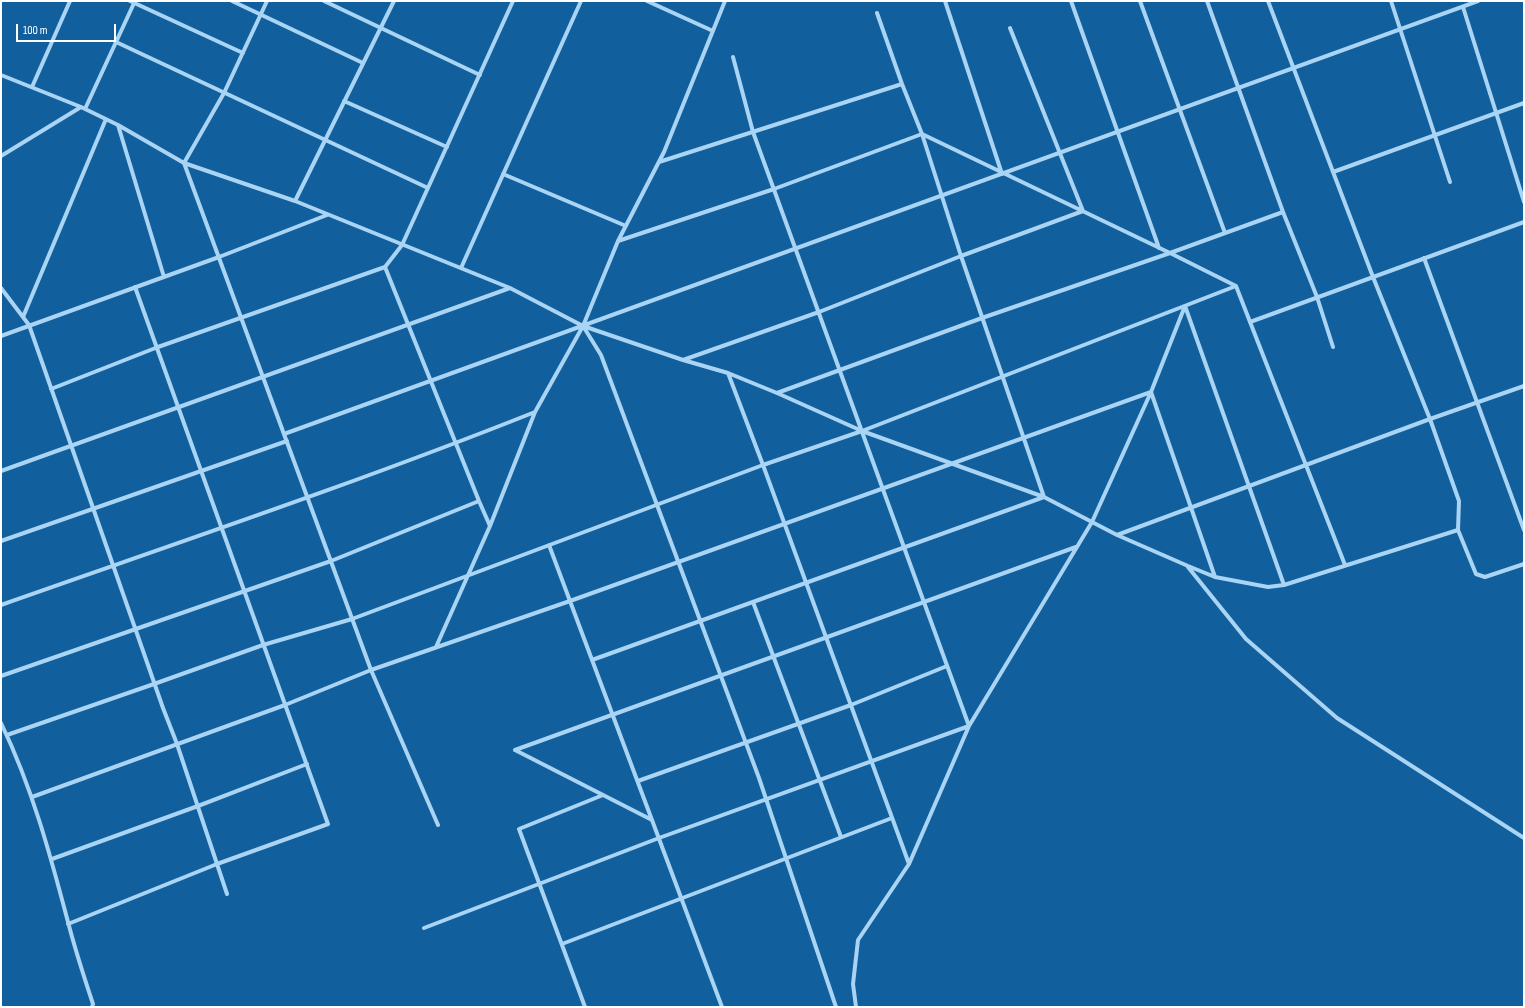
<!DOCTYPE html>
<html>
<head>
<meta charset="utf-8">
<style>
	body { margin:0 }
	#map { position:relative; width:1525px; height:1008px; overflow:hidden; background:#125f9e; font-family:"Sofia Sans Condensed",sans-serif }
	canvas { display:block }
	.frame { position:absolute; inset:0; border:2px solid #fff; pointer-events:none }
	.scale { position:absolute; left:16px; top:24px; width:100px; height:18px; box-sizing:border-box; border:2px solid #fff; border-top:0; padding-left:5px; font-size:12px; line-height:14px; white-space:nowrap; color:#fff; -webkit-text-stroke:3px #125f9e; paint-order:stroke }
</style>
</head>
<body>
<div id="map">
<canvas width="1525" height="1008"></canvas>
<div class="frame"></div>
<div class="scale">100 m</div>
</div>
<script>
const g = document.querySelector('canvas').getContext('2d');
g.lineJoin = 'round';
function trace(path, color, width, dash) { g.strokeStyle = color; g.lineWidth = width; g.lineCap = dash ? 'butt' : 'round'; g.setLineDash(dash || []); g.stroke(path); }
trace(new Path2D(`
	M130,1L243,53
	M232,1L363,63
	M267,1L224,93L184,163L371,670L438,825
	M324,1L480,75
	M647,1L713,31
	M725,1L664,152L618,241L583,326L601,355L759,778L836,1007
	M945,1L1002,174
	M1071,1L1159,248
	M1140,1L1225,233
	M1207,1L1283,212L1317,297L1333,347
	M1268,1L1373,277L1430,419L1459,501L1458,530
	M1391,1L1450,182
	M1463,7L1524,202
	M116,42L428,188
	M1,75L81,107L118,125L184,163L295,201L510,288L583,326L683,360L728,373L777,393L862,431L1044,497L1117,535L1188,566L1215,577L1268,587L1284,585L1458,530L1476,574L1485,577L1524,564
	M32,87L70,1
	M344,101L447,147
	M85,109L135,1
	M118,125L164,277
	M1,156L81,107
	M659,162L902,84
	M1333,172L1524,103
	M503,174L626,226
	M295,201L394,1
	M618,241L774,189L922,134L1170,253L1236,286L1345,565
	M1424,258L1524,530
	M385,267L479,501L490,526
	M461,268L581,1
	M1,288L29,325L163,708L177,744L227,894
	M1185,306L1284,585
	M23,317L106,119
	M1250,322L1524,222
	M1,336L219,257L327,215
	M683,360L819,312L961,256L1083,211L1010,28
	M728,373L763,465L909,864
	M51,389L158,347L385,267L402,245L513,1
	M777,393L982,318L1170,253L1283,212
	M284,434L1478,1
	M1,471L510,288
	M1117,535L1430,419L1524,386
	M1,541L287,441
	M549,545L722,1007
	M1188,567L1246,639L1337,718L1524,838
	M753,602L841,837
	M1,605C180,542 359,482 535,412
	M436,647L490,526L535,412L583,326
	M592,660L1044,497L961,256L922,134L902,84L877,13
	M1,676L331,561L479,501
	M1,723C32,787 50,854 68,922C75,949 84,977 93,1004L92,1007
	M7,735L154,684L263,645L352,619L763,465L862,431L1236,286
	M515,750L1076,547
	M515,750L652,820
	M638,781L851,705L947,666
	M32,797L285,705L371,670L570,601L1151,392L1215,577
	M52,859L198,806L307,764
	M68,924L217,864L328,824L135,287
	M424,928L659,838L969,726L753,132L733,57
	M562,944L892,818
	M585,1007L519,829L603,795
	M856,1007L853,984L858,940L909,864L969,726L1092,522L1151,392L1185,306`), '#a9d4f4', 4);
</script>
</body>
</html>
